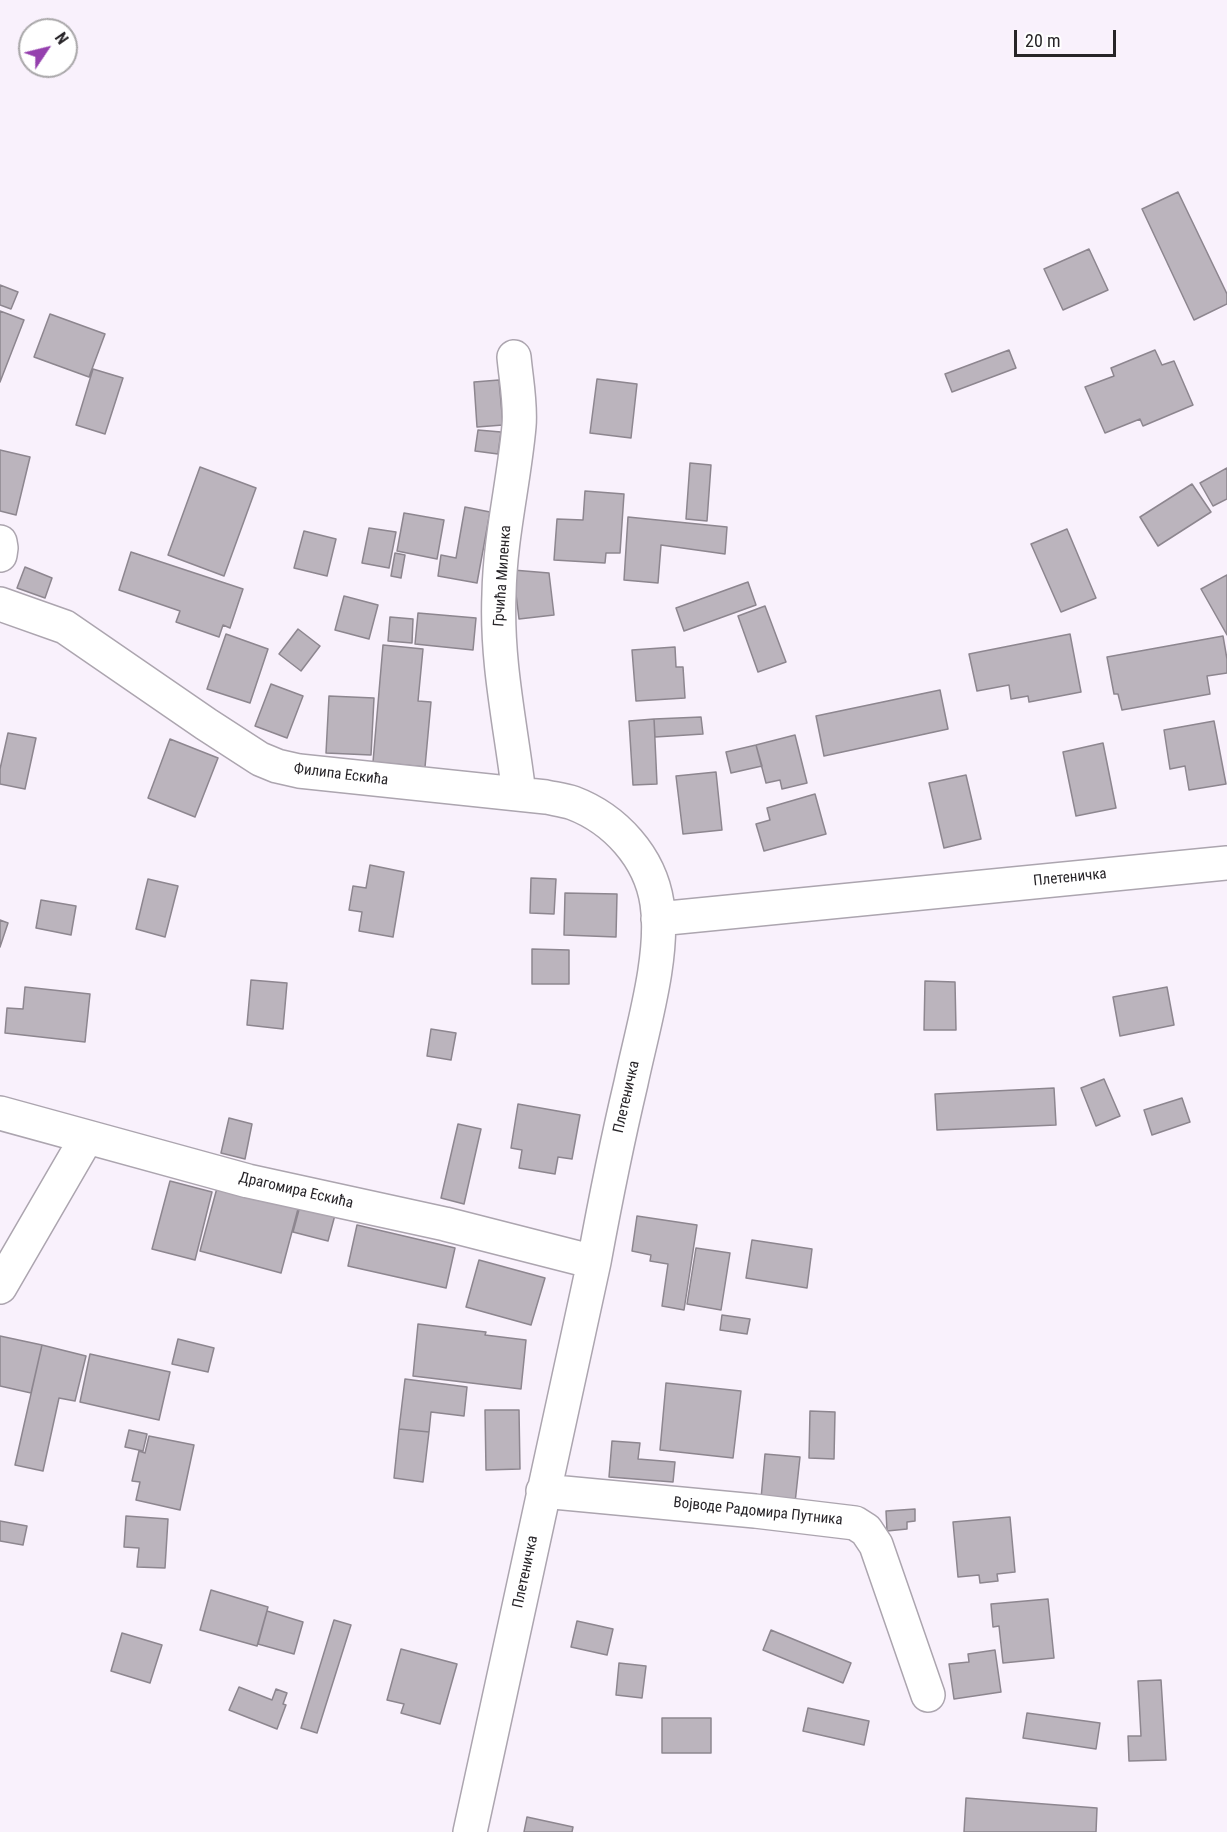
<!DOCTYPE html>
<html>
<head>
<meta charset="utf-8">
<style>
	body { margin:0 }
	#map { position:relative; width:1227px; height:1832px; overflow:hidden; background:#f9f1fc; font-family:"Roboto Condensed",sans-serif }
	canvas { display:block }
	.north { position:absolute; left:18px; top:18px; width:60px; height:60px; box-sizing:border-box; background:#fff; border:2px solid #a9a7a9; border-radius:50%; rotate:55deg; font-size:16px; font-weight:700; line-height:24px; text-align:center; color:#272428 }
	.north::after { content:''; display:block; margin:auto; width:21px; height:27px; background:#9540ae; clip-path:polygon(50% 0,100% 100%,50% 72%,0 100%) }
	.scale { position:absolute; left:1014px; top:30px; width:102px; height:27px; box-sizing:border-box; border:3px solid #272428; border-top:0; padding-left:8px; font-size:18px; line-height:21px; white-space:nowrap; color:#272428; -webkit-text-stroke:4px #fff; paint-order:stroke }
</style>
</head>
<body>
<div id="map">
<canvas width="1227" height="1832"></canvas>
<div class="north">N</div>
<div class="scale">20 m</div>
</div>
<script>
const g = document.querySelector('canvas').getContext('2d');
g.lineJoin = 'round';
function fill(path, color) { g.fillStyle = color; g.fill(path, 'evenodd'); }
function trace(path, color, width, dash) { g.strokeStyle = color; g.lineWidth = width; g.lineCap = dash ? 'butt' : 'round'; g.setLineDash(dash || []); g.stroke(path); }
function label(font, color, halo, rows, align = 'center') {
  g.font = font + ' "Roboto Condensed",sans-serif'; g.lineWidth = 6; g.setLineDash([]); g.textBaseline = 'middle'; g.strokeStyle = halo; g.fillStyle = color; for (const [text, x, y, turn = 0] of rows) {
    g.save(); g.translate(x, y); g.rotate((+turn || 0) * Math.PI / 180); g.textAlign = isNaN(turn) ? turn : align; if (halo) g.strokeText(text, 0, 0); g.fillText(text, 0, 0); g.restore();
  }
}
const building = new Path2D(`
	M1178,192L1227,294V304L1194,320L1142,209Z
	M1089,249L1108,290L1063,310L1044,269Z
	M0,285L18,292L11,309L0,305Z
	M0,311L24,320L0,382Z
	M50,314L105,334L89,377L34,357Z
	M1009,350L1016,368L952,392L945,374Z
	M1155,350L1162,365L1174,361L1193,405L1143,426L1140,419L1105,433L1085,387L1114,376L1111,368Z
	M93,369L123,378L105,434L76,425Z
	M597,379L637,384L631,438L590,433Z
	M499,380L503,425L477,427L474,382Z
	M478,430L501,432L498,454L475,451Z
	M0,450L30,457L16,515L0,511Z
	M690,463L711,465L707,521L686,519Z
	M200,467L256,488L224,576L168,555Z
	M1227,468V499L1213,506L1200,483Z
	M1192,484L1211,512L1158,546L1140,517Z
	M585,491L624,494L620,553H606L605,563L554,560L557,519L583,520Z
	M465,507L490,512L477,583L438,576L441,555L456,558Z
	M404,513L444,520L437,559L397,551Z
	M628,517L727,527L725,554L661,545L658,583L624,580Z
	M369,528L396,532L389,568L362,563Z
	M1067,529L1096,598L1061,612L1031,544Z
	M304,531L336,539L327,576L294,568Z
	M131,552L243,589L230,628L223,625L219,637L176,622L180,611L119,590Z
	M395,553L405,555L401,578L391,576Z
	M25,567L52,578L45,598L17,588Z
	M513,570L549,573L554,615L519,619Z
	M1227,575V635L1201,589Z
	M748,582L756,605L684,631L676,608Z
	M344,596L378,605L369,639L335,630Z
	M765,606L786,662L758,672L738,616Z
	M418,613L476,618L473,650L415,644Z
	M390,617L413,619L412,643L388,641Z
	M298,629L320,646L301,671L279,654Z
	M226,634L268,649L250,703L207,689Z
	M1070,634L1081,692L1029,702L1028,696L1011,699L1009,685L977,691L969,654Z
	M1223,636L1227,659V673L1207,676L1210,694L1122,710L1118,694H1114L1107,657Z
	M383,645L423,649L418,701L431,702L425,767L373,762Z
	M675,647L676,667H683L685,698L636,701L632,650Z
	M271,684L303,696L287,738L255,726Z
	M940,690L948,729L824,756L816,716Z
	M329,696L374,698L371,755L326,753Z
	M701,717L703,734L655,737L654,719Z
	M654,719L657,784L633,785L629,721Z
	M1214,721L1226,784L1189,790L1185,766L1170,769L1164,730Z
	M8,733L36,738L25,789L0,784V769Z
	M795,735L807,783L782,789L780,780L766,783L756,745Z
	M170,739L218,758L195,817L148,798Z
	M1103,743L1116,808L1076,816L1063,752Z
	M756,745L762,766L731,773L726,752Z
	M716,772L722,830L683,834L676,776Z
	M966,775L981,839L944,848L929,783Z
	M815,794L826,834L764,851L756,824L770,820L767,808Z
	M370,865L404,872L393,937L359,931L362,912L349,910L353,886L366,888Z
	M531,878L556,879L554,914L530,913Z
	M148,879L178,886L165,937L136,929Z
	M565,893L617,894L616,937L564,935Z
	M41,900L76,906L71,935L36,928Z
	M0,920L8,923L0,947Z
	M532,949L569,950V984H532Z
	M251,980L287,983L283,1029L247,1025Z
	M925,981L955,982L956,1030H924Z
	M25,987L90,994L85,1042L5,1033L7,1008L23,1009Z
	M1167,987L1174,1025L1120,1036L1113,997Z
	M431,1029L456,1033L451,1060L427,1056Z
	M1104,1079L1120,1116L1096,1126L1081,1088Z
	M1054,1088L1056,1125L937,1130L935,1094Z
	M1182,1098L1190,1122L1152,1135L1144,1110Z
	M518,1104L580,1115L572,1159L558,1157L555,1174L519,1168L522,1150L511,1148Z
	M229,1118L252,1124L245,1159L221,1153Z
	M458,1124L481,1129L464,1204L441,1198Z
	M170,1181L212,1192L195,1260L152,1249Z
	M217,1188L298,1209L281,1273L200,1251Z
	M300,1206L335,1215L328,1241L293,1232Z
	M637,1216L697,1225L684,1310L662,1306L668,1264L650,1261L651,1255L632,1251Z
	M357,1225L455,1248L446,1288L348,1266Z
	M752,1240L812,1249L807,1288L746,1278Z
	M696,1248L730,1253L721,1310L687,1304Z
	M479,1260L545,1278L531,1325L466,1307Z
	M722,1315L750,1319L747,1334L720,1330Z
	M418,1324L486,1332L485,1335L526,1340L521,1389L413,1376Z
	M0,1336L42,1345L31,1393L0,1386Z
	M178,1339L214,1348L208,1372L172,1364Z
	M42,1345L86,1356L75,1401L59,1398L43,1471L15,1465Z
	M90,1354L170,1372L159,1420L80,1402Z
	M405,1379L467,1387L464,1416L431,1412L429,1432L399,1429Z
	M666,1383L741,1391L733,1458L660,1450Z
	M485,1410H519L520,1469L486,1470Z
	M810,1411L835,1412L834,1459L809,1458Z
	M399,1429L429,1432L423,1482L394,1478Z
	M129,1430L147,1434L143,1451L125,1447Z
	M149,1436L194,1445L180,1510L136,1500L140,1482L132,1481L139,1451L145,1453Z
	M612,1441L640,1443L638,1459L675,1462L673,1482L609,1477Z
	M765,1454L800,1457L795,1503L761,1499Z
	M915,1509V1521L907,1522V1529L887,1531L886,1511Z
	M126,1516L168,1519L165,1568L137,1567L139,1548L124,1547Z
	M1010,1517L1015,1572L997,1574L998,1581L980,1583L979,1575L958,1577L953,1522Z
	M0,1521L27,1526L23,1545L0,1541Z
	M211,1590L268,1607L257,1646L200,1630Z
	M1048,1599L1054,1658L1003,1663L999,1626L993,1627L991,1604Z
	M267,1611L303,1622L294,1654L258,1644Z
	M334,1620L351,1625L317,1733L301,1728Z
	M577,1621L613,1629L607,1655L571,1647Z
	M771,1630L851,1663L843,1683L763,1650Z
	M122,1633L162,1645L150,1683L111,1671Z
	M401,1649L457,1664L440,1724L401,1713L404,1704L387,1700Z
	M995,1650L1001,1692L954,1699L949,1664L969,1662L968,1654Z
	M619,1663L646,1666L642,1698L616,1695Z
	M1161,1680L1166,1760L1129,1761L1128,1736H1141L1138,1681Z
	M239,1687L272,1700L276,1689L287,1693L283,1704L286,1705L277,1729L229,1710Z
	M808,1708L869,1721L864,1745L803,1731Z
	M1027,1713L1100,1723L1096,1749L1023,1738Z
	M662,1718H711V1753H662Z
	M966,1798L1097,1808L1096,1832H964Z
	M527,1817L573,1827L572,1832H524Z`);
fill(building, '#bbb4bd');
trace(building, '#8d868f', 1.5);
const minor = new Path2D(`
	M514,357C516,379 521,404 519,426C514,482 500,537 499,594C496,662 511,727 519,794
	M0,542L1,548L0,555
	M0,604L65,627L206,724L260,759L277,766L299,771L546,797C555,799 564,800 573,803C615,819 650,857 657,903C665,956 642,1030 631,1083C617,1142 605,1202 594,1262L470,1832
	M658,919L1227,863
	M0,1113L248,1181L445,1224L594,1262
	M0,1287L87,1137
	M543,1491L755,1511L855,1523L866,1530L876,1545L928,1695`);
trace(minor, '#aca5af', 36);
trace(minor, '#fff', 33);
label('15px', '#272428', '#fff', [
	["Грчића Миленка",503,576,-86],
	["Филипа Ескића",341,775,7],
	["Плетеничка",1070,878,-6],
	["Плетеничка",627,1097,-77],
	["Драгомира Ескића",296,1191,13],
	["Војводе Радомира Путника",758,1512,6],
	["Плетеничка",526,1572,-78]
]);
</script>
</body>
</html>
